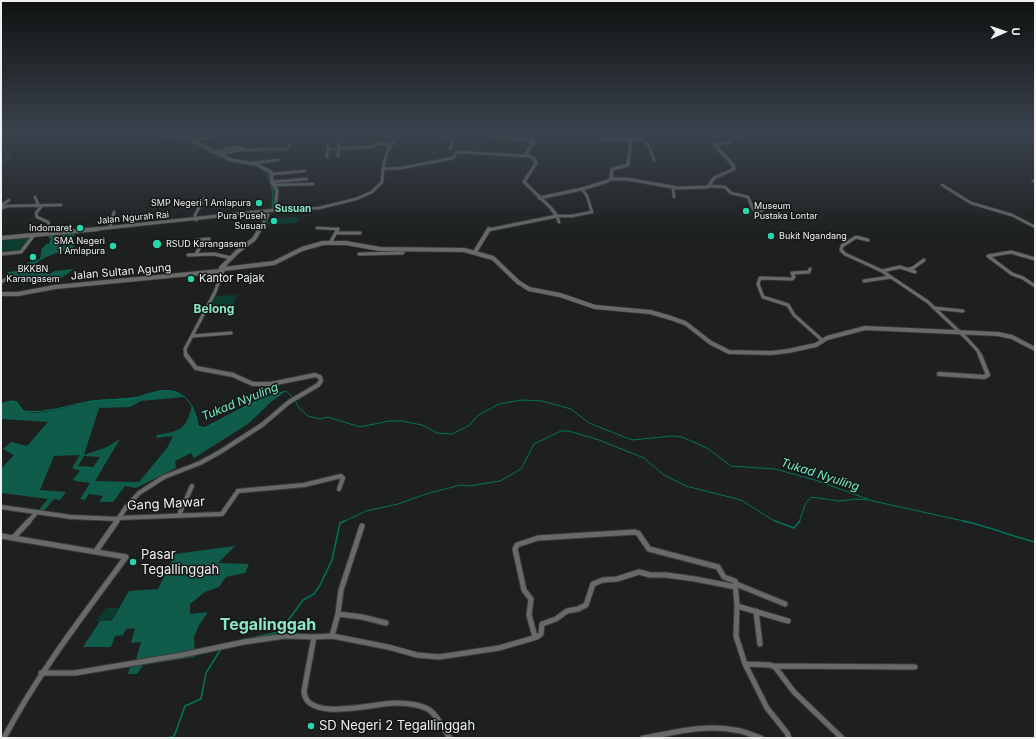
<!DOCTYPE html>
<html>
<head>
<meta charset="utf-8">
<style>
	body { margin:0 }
	#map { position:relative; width:1036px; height:739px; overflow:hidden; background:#1d201f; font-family:Inter,sans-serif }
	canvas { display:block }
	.frame { position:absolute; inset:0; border:2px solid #eef1f0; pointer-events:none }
	.north { position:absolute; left:984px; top:12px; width:40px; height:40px; -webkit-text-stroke:3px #141716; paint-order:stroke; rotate:88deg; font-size:11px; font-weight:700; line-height:16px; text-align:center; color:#eef1f0 }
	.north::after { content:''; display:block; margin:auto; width:14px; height:18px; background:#eef1f0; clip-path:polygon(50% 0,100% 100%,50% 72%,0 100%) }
</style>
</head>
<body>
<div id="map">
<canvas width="1036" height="739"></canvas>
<div class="frame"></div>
<div class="north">U</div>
</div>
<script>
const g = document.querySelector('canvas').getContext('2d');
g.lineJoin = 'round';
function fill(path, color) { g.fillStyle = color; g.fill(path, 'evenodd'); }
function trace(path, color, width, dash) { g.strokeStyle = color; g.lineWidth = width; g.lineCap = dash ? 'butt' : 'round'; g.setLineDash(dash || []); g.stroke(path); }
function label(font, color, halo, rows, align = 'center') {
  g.font = font + ' Inter,sans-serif'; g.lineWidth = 3; g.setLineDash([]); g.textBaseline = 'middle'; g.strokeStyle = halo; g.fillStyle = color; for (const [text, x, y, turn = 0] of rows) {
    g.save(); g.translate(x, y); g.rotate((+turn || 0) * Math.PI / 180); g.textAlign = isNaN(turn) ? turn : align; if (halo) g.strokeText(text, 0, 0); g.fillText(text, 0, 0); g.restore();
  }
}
fill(new Path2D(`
	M299,217L297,223L264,225L267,219Z
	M31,236L19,251L1,253V239Z
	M237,295L233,306H210L215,296Z
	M106,608H118L112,619L96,621Z`), '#0c3b2f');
fill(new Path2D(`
	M77,232C74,237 68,240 66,245L75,244L74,248C61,251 36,258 30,271L44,272L50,274L54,271L74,269L57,281L38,279L21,284L22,282L5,283L13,279L11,277H5L8,272L24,270L27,263L40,259L42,249L46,244H49L51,238L49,239V234Z
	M163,390L176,392L184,397L141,401L130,407L99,408L84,455L107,447L120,439L95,481L139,482L167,448L173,436L156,438L157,435C180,431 186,430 192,406L197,418L198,426L204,428L252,403L286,391L271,402L248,424L194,458L191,453L175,461L176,468L136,488L125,486L113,502H99L103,496L89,494L85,500L80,499L90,483L75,481L73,479L80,471L72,468L80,455L54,456L40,490L66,492L60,500L54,499L43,512L38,511L48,499L1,493V469L14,455L3,449L11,442L27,446L48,422L1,419V404L11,401L17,402L23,411L35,413L51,411L93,401L138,397ZM84,456L100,457L93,467L78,466Z
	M235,546L218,563L249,564L245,573L226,577L219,587L205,592L190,604V614L208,612L199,625L194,637L195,657L143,665L137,674H128L130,667L135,663L141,642L131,643L135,628L126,629L123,635L115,636L111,647H83L100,621L112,620L129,591L158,589L175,554Z`), '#0f5c4a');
trace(new Path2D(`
	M159,134L164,137L182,138L199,145
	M1,146L10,157L1,164
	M202,147L208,152L218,155
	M225,158L227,161L238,163
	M255,165L267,173L273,192L272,209
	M295,401L300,409L308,416L320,419L328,417L360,427L389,421H402L422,425L437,433L452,434L470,425L477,416L499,404L522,400L542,401L571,409L589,423L632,440L672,436L682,437L707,448L731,466L775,469L815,480L873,501L968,522
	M1,404L11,401L17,402L23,411C47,414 68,405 92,401C106,399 120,400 134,398C147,395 163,387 176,392C190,397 196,412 198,426L204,428C231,415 256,398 286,391L293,398
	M343,522L366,511L398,504L429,493L461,485L469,486L500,481L521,469L534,444L561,431H569L599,440L644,458L664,475L686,486L741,500L776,522
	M799,522L806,503L811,497L839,501L856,499L868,500`), '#01745c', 1);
trace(new Path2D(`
	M775,521L794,528L800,521
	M963,521C988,526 1011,536 1035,542
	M225,644L279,632L282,629L303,600L314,594L320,585L332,560L340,523L345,521
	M165,738L173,737L175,734L185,706L201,699L206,673L221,649`), '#01745c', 1.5);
const minorFar3 = new Path2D(`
	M635,134L648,144L654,160
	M445,137L454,139L450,149
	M194,140L208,138
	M631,140L641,139
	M328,149L371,147L378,143L389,145
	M216,152L236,147L242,148
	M221,154L238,150L287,149L290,145
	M338,156L339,144
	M327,157L328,145
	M253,163L278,160
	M383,169L401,168L453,158L457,152L527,156
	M272,174L305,171
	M1033,181H1035
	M272,182L307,179
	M274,185L313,184
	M942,185L971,203L1012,215L1035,227
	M709,186L725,187L731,193L748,197L753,209L761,211L766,208
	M673,188L674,197
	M35,197L38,204L36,206
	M4,207L2,205L9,200
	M41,207L36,213L37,217L48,222L49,225L45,230
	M1,209L7,206L61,205
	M274,211L319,208L356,199L372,192L382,182C383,163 385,147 401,134
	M196,220L195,215L204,199
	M559,222L557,216H572L592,212L587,196L582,189
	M110,228L114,212
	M317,228L338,229L337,230`);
const minorFar2 = new Path2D(`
	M337,233H360
	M42,234L46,229
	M198,240L209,239
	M868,240L856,237L842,246L841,250L845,254L882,271
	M330,243L338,229
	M1,254L21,252L34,235
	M196,254L204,240
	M359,254L403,253
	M188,255L214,254L231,258
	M1035,259L1011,252L988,256L1012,274L1023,278L1035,286
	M810,269L809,272L792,273L794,277L792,279L760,278L758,284L763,297L788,305L794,315L823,341
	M909,269L913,268L924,260
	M915,272L900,267L882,271L928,302L968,340L978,351L980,356
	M864,281L891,277
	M1,282L8,278
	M934,308L963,311
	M192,336L231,333
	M186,356L185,349L215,292L223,271`);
const minorFar1 = new Path2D(`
	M939,374L984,377L988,375L980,355
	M1,507L71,517L118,519
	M179,515L192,486
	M119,518L222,514L238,491L304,485L341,476L343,478L339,489
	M28,522L37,512
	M116,522L127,506L139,493L164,477L200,463L220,452L262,425L289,402L318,385L321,381L320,377L315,375L271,384H253L233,375L196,368L186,355`);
const minor = new Path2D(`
	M1,536L126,557C83,616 38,673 4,738
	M13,538L29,521
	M96,551L117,521
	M736,584L785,604
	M737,606L788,621
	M756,611L760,644
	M338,614L362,617L386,623
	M332,636L388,647L417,655L439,657L499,648L537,637L541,634L542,624L556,619L567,611L578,609L586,605L593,584L603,580L617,579L639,572L650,575H666L695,579L736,587
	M314,637L332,636L338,614L341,590L362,526
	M535,637L529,615L531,599L524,590L515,549L517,545L538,538L635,532L638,533L649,549L718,567L724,577L735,581L737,606L736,636L745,664
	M773,666L915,667
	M41,673H75L182,655L244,642L285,636L314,637L304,691C305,723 376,703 395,703C406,703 418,704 428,709C438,715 443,729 450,738
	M643,738C673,733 705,724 735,730C744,731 752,735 761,738
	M789,738L787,733L767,708L745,664L770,665L775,667L794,692L842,738`);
const tertiaryFar1 = new Path2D(`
	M482,134L534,141L526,154L534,159L536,163L524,182L550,207L557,216L488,230
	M611,179H627L678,188L708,187L714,178L734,169L733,165L715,145L730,142L731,137L750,134
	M539,198L582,189L608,181L611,179L612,169L628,165L631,140L602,139L601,134
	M87,230L275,210L277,191L272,182L271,172L256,164L231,160L180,134
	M259,230L268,215`);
const tertiary = new Path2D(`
	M1,238L98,229
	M475,252L489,229
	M221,268L224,269L274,263L302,249L323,243H346L380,249L464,250L493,258L518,282L529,289L560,295L595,307L650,312L671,318L685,323L711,343L729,352L771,353L788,351L816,345L827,338L865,328L998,334L1012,337L1035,349
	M221,268L237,252L254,239L260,229
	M1,294H18L55,287L221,271L224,269`);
trace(minorFar3, '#3a3d3c', 4);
trace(minorFar2, '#3a3d3c', 4.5);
trace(minorFar1, '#3a3d3c', 6);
trace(minor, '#3a3d3c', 7);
trace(tertiaryFar1, '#3a3d3c', 4.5);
trace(tertiary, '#3a3d3c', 5.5);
trace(minorFar3, '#686a69', 2.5);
trace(minorFar2, '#686a69', 3);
trace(minorFar1, '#686a69', 4);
trace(minor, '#686a69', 5);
trace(tertiaryFar1, '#686a69', 3);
trace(tertiary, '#686a69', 4);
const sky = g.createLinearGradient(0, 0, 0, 238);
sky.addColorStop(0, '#101211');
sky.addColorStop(0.56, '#3a424d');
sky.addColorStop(1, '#3a424d00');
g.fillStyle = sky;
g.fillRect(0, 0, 1036, 238);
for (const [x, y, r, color] of [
	[259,203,4,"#29d5ac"],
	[746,211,4,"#29d5ac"],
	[274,221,4,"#29d5ac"],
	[80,228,4,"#29d5ac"],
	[771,236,4,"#29d5ac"],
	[157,244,5,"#29d5ac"],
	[113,246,4,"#29d5ac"],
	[33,257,4,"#29d5ac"],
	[191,279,4,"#29d5ac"],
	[133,562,4,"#29d5ac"],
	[311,726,4,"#29d5ac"]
]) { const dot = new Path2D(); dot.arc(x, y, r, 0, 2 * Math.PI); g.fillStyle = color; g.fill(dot); trace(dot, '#141716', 1.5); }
label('9px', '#eef1f0', '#141716', [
	["SMP Negeri 1 Amlapura",251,203],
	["Museum",754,206,"left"],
	["Pustaka Lontar",754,216,"left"],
	["Pura Puseh",266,216],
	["Susuan",266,226],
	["Indomaret",72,228],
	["Bukit Ngandang",779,236,"left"],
	["SMA Negeri",105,241],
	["1 Amlapura",105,251],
	["RSUD Karangasem",166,244,"left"],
	["BKKBN",33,269,"center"],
	["Karangasem",33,279,"center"]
], 'right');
label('9px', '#eef1f0', '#141716', [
	["Jalan Ngurah Rai",133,218,-5]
]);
label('bold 10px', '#89e7ca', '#141716', [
	["Susuan",293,209]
]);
label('11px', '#eef1f0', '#141716', [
	["Jalan Sultan Agung",121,272,-5]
]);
label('11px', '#eef1f0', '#141716', [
	["Kantor Pajak",199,279]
], 'left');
label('bold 12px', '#89e7ca', '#141716', [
	["Belong",214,309]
]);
label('italic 12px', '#6fefca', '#141716', [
	["Tukad Nyuling",240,402,-22],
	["Tukad Nyuling",820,475,18]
]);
label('13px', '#eef1f0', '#141716', [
	["Gang Mawar",166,504,-3]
]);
label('13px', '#eef1f0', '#141716', [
	["Pasar",141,555],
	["Tegallinggah",141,570],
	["SD Negeri 2 Tegallinggah",319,726]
], 'left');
label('bold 16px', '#89e7ca', '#141716', [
	["Tegalinggah",268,625]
]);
</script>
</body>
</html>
